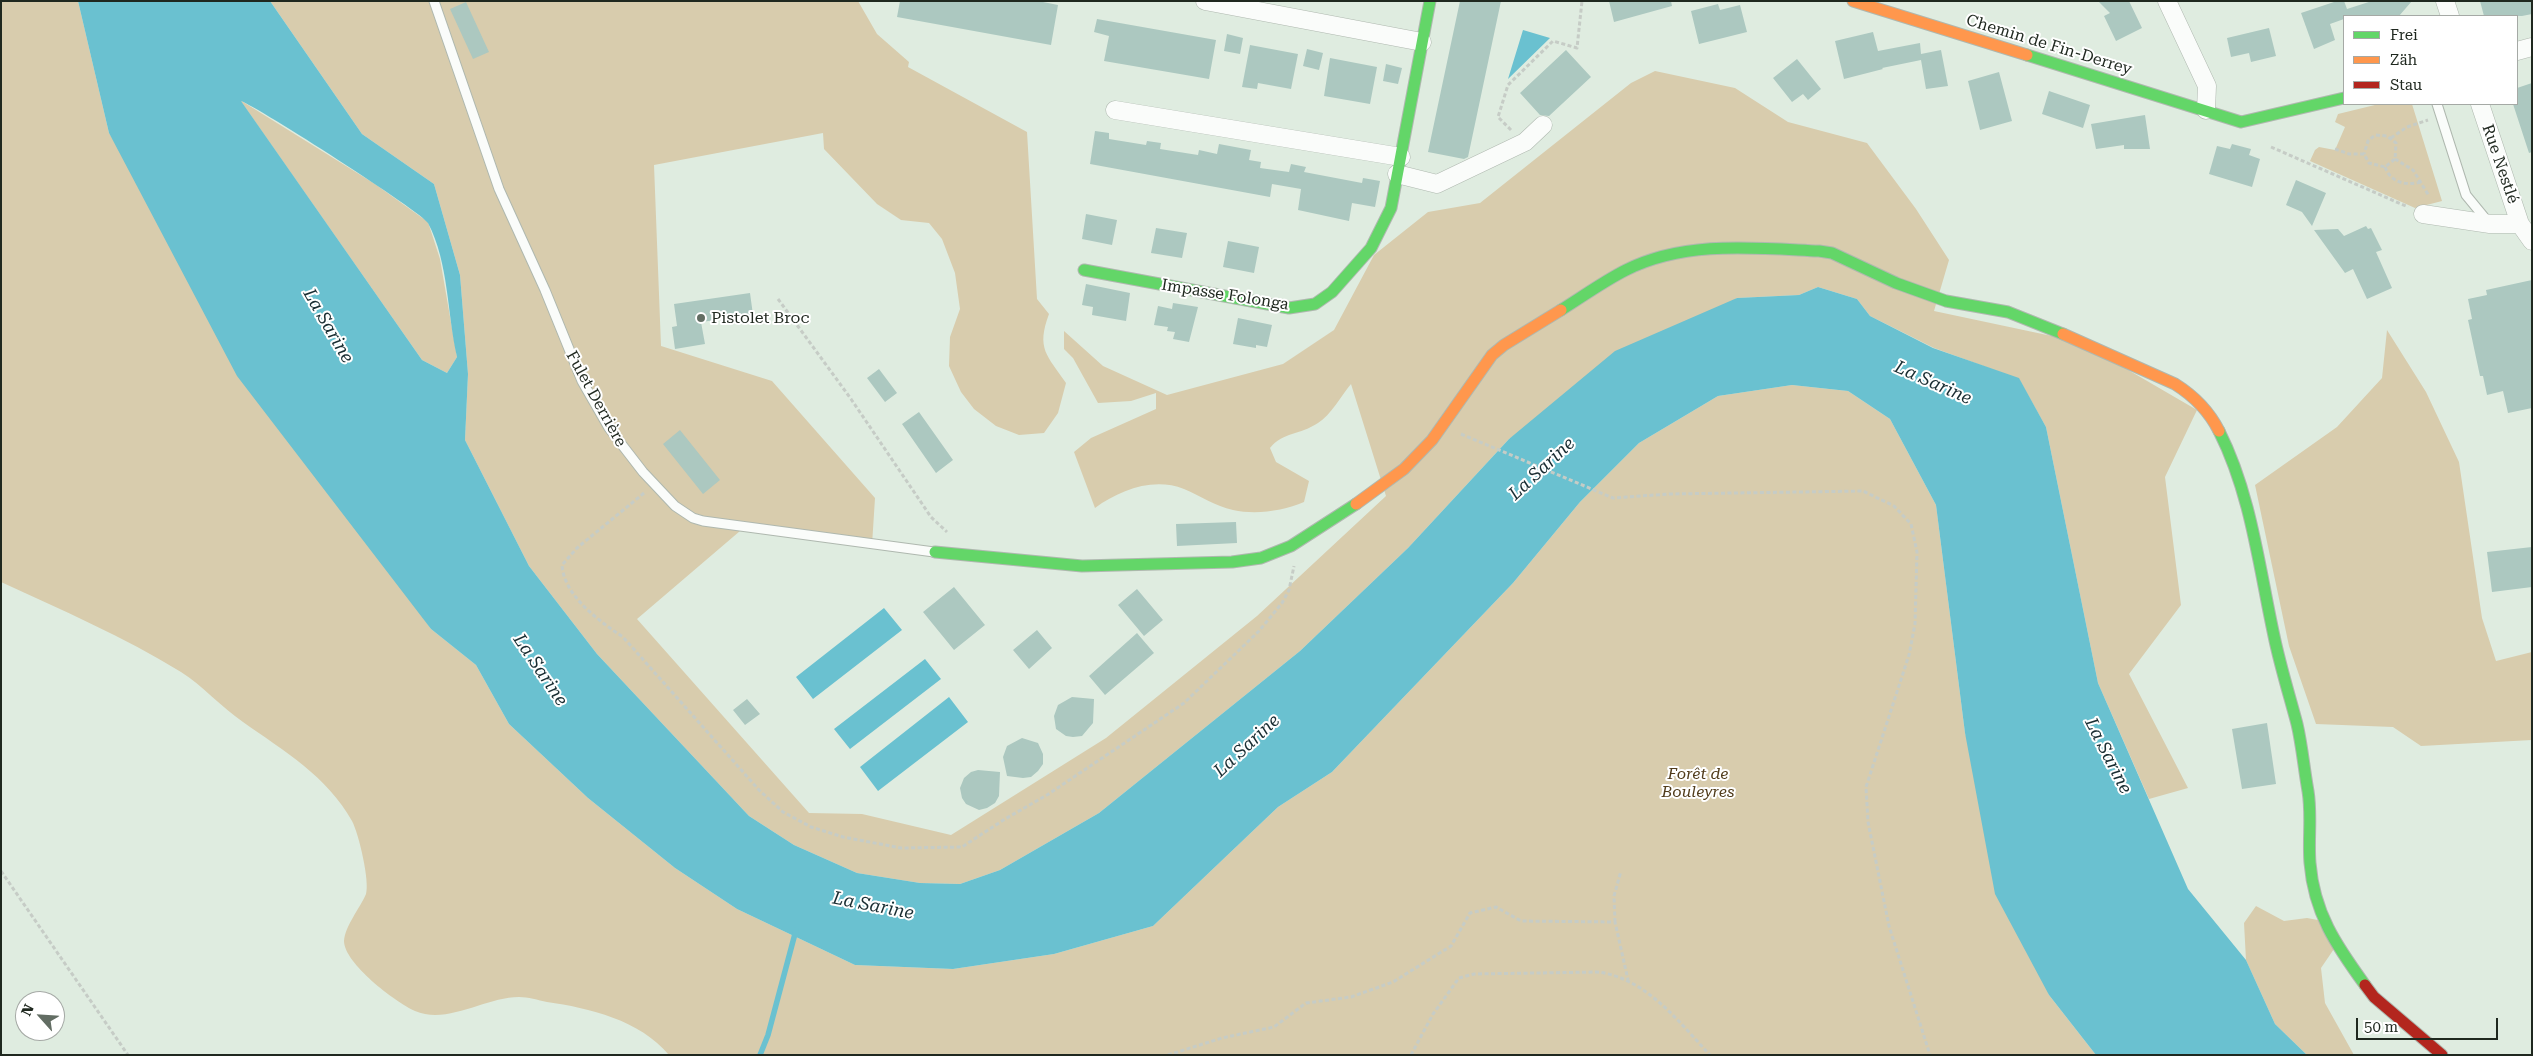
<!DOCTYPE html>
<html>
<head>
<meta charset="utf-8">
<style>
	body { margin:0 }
	#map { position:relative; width:2533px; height:1056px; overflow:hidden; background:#dfece0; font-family:"Roboto Serif",serif }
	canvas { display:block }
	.frame { position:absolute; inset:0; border:2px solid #1f281f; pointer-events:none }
	.legend { position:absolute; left:2343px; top:15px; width:175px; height:90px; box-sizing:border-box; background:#fff; border:1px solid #a5a9a5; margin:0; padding:6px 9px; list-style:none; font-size:15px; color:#1f281f }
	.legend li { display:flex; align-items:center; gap:10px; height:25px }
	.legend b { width:25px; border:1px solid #a5a9a5 }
	.north { position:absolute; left:15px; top:991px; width:50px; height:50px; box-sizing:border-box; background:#fff; border:1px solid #a5a9a5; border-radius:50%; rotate:296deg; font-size:14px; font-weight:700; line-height:20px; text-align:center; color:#1f281f }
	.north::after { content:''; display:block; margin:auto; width:18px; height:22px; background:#626d63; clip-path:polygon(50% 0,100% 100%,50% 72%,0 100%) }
	.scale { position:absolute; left:2356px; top:1018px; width:142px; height:22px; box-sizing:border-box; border:2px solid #1f281f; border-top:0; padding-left:6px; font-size:15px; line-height:18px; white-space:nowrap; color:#1f281f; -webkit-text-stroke:4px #fff; paint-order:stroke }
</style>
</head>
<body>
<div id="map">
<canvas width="2533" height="1056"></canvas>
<div class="frame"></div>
<ul class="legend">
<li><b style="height:6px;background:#63d668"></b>Frei</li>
<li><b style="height:6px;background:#ff974d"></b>Zäh</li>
<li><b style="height:6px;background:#b3261e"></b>Stau</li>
</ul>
<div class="north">N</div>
<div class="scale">50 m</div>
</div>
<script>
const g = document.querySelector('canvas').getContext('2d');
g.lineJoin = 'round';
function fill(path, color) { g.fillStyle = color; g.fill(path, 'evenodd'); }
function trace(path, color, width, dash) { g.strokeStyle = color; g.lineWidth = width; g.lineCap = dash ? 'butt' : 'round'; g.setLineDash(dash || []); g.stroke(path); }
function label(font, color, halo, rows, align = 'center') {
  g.font = font + ' "Roboto Serif",serif'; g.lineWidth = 4; g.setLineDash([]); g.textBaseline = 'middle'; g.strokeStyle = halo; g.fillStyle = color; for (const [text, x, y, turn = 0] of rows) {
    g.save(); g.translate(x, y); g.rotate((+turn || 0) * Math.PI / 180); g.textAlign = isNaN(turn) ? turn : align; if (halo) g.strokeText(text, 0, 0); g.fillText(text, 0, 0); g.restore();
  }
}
fill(new Path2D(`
	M1,1H78L109,133L431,629L476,665L509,724L588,798L675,868L737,909L855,965L953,969L1054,954L1153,926L1278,807L1332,772L1513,583L1580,502L1639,443L1718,396L1792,385L1848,391L1890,419L1936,505L1965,733L2049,995L2096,1055H669C640,1020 589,1008 547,1002C538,1000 528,997 519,997C485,997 448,1025 415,1011C395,1002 344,963 344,941C345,926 360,908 366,894C370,882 359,834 352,821C327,776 284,751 243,722C221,707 203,686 181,672C124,637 62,610 1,582Z
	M270,1H858L877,34L909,62L908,67L1027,132L1037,299L1049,314C1036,349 1047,355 1066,383L1058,413L1044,433L1019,435L996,426L974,409L961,392L949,366L950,337L960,309L955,273L942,239L929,223L901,220L877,204L824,149L823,133L654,165L661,346L772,381L875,498L872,545L740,531L637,619L809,813L862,814L951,835L1106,738L1257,616L1386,496L1351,384C1341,396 1331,415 1318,423C1300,435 1283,432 1270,448L1276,462L1309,481L1304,502C1283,511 1256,515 1233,510C1215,506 1201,496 1184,489C1153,477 1120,490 1095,508L1074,452L1091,438L1156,409V393L1131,401L1098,403L1073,358L1064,349V331L1103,366L1167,395L1283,364L1334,330L1374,255L1428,212L1480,203L1631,83L1655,71L1735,88L1788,122L1867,143L1916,209L1949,260L1934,311L2080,342L2197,410L2165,477L2181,605L2129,674L2188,788L2149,799L2098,683L2046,427L2019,379L1934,348L1870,316L1857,299L1818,287L1799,295L1737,298L1509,439L1408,548L1300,651L1099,813L1000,870L960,884L920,883L857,873L794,845L749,816L597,654L529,566L465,440L468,374L460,275L434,184L362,134Z
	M240,100L375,184L428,222L440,259L457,357L447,373L422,360Z
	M2379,104H2412L2442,201L2415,208L2310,161L2315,150L2319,147L2335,150L2345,127L2335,122L2338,114Z
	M2387,330L2426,392L2459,462L2482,618L2496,661L2532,652V740L2421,746L2393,727L2316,724L2289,646L2255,485L2337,427L2382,378Z
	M2256,906L2284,921L2307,918L2323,921L2336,946L2321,968L2325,1003L2354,1055H2307L2275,1024L2246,960L2244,923Z`), '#d8ccad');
fill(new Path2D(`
	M78,1H270L362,134L434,184L460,275L468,374L465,440L529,566L597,654L749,816L794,845L857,873L920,883L960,884L1000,870L1099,813L1300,651L1408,548L1509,439L1615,351L1737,298L1799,295L1818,287L1857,299L1870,316L1933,348L2019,378L2046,427L2098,683L2188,889L2246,960L2275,1024L2307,1055H2096L2049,995L1995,894L1965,733L1936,505L1890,419L1848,391L1792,385L1718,396L1639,443L1580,502L1513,583L1332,772L1278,807L1153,926L1054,954L953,969L855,965L737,909L675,868L588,798L509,724L476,665L431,629L237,376L109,133ZM241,101C258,107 422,212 428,223C449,263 447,314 457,357L447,373L422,360Z
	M1523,30L1550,38L1508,79Z
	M884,608L902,630L813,699L796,677Z
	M925,659L941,679L850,749L834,729Z
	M949,697L968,722L878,791L860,767Z`), '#6ac1d0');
trace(new Path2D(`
	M760,1055L768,1035L796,930`), '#6ac1d0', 5.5);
fill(new Path2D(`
	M900,1H1038L1058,5L1051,45L897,17Z
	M1460,1H1501L1468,157L1464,159L1428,152Z
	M1609,1H1671L1672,6L1614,22Z
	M2098,1H2129L2142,28L2116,41L2104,16L2110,13Z
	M2337,1H2344L2347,9L2372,1H2412L2399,16H2344V19L2330,24L2335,40L2314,49L2301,13Z
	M2480,1H2532V14L2522,16H2484Z
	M466,2L489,52L473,59L450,9Z
	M1718,4L1720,10L1740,5L1747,32L1699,44L1691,11Z
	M1097,19L1216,40L1209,79L1104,61L1109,36L1094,32Z
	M2269,28L2276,56L2251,62L2249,53L2231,57L2227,38Z
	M1873,32L1878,51L1920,43L1921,54L1941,50L1948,86L1926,89L1921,60L1882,68L1883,69L1844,79L1835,41Z
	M1227,34L1243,38L1240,54L1224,51Z
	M1250,45L1298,54L1291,89L1258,83L1257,89L1242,87Z
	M1307,49L1323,53L1319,70L1303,66Z
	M1566,50L1591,77L1549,116L1540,115L1520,93Z
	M1330,58L1377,67L1370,104L1324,96Z
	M1797,59L1821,89L1808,100L1803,94L1792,102L1773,78Z
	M1386,64L1402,68L1398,84L1383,81Z
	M1999,72L2012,121L1980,130L1968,81Z
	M2532,83V152L2529,153L2513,104H2517V88Z
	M2049,91L2090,105L2083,128L2042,114Z
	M2145,115L2150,149H2124V145L2096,149L2091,124Z
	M1095,131L1109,133V139L1146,145L1147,141L1161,143L1160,149L1198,155L1199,150L1217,154L1219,144L1251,150L1249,160L1261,162L1260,168L1289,172L1291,164L1306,167L1304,172L1362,183L1363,178L1380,181L1375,207L1352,203L1349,221L1298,210L1301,189L1272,184L1270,197L1090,164Z
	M2232,144L2251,149L2249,155L2260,159L2252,187L2209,174L2217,146L2230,149Z
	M2296,180L2326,193L2312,226L2302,212L2286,205Z
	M1086,214L1117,220L1112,245L1082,239Z
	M2366,226L2368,229L2371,228L2382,250L2376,252L2392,288L2367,299L2353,269L2345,273L2314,230L2338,229L2344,236Z
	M1156,228L1187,233L1182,258L1151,253Z
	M1228,241L1259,247L1254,273L1223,267Z
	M2532,280V408L2508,413L2503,391L2487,395L2483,376H2480L2468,320L2472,319L2468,299L2487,295L2486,290Z
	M1086,284L1130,293L1126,321L1092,315L1093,307L1082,305Z
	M750,293L753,315L701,322L705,344L675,349L672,327L677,326L674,304Z
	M1173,303L1198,307L1189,342L1173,339L1175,332L1167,331L1168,327L1154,325L1158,306L1172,309Z
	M1238,318L1272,325L1267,347L1256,345V348L1233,344Z
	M879,369L897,393L885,402L867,378Z
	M919,412L953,460L936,473L902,424Z
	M680,430L720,480L703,494L663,444Z
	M1236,522L1237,543L1177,546L1176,524Z
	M2532,547V587L2492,592L2487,552Z
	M954,587L985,625L954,650L923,612Z
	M1137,589L1163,620L1144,636L1118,605Z
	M1037,630L1052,648L1029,669L1013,650Z
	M1137,633L1154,653L1105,695L1089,676Z
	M1072,697L1094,699L1093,723L1082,736L1073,737L1066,736L1056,729L1054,716L1058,705Z
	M747,699L760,714L745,725L733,710Z
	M2267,723L2276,784L2242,789L2232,729Z
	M1022,738L1038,743L1043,754V764L1038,771L1031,777L1023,778L1007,776L1003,757L1007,746Z
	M978,770L1000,772L999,796L995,803L987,808L979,810L966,804L962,798L960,788L964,778L971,772Z`), '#acc8c0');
const lane = new Path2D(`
	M434,1L499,189L545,290L582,381L609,428L643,472L675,506L693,518L703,521L934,552
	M2437,104L2466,195L2489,223`);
const street = new Path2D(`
	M1205,1L1422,42
	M2167,1L2207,86L2206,110
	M2445,1L2450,16
	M2517,51L2532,47
	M2480,104L2520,224L2532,241
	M1115,110L1401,157
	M1397,174L1437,184L1525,142L1543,125
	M2423,214L2490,224H2520`);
const fast = new Path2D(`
	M2027,55L2241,122L2344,98
	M1084,270L1289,308L1315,304L1332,292L1371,248L1391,208L1430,1
	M1561,310C1582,297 1604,281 1626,270C1685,240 1756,248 1819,251L1832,253L1896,283L1946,301L2008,312L2063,334
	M2219,431C2251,494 2259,567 2274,636C2280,665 2289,694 2297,724C2302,745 2304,769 2308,791C2312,815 2308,839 2310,863C2314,913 2336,945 2365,985
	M935,552L1082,566L1232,562L1261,558L1291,546L1356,504`);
const slow = new Path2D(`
	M1853,1L2027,55
	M2063,334L2175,384C2194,396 2209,411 2219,431
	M1356,504L1404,469L1432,440L1492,355L1504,345L1561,310`);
const jam = new Path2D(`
	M2365,985L2374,997L2442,1055`);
trace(lane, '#afb8af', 11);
trace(street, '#afb8af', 19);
trace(fast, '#afb8af', 13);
trace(slow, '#afb8af', 13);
trace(jam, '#afb8af', 13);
trace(new Path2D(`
	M1511,130L1498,117L1508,85L1553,41L1577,48L1582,1
	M2391,138L2407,127L2428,120
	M2271,147L2408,207
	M2335,149L2349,154H2364L2369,163L2385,167L2395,159L2396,143L2387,136L2375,135L2368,141L2364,154
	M2395,159L2413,170L2429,196
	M2385,167C2391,183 2406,186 2421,182
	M778,299L851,399L931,517L947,532
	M1461,434L1613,498L1669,494L1863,491L1894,506L1911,524L1917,552L1915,624L1909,655L1866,787L1868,822L1889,926L1930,1055
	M644,493L577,548L562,565C564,596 599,621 623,637L759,790L783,812L811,827L843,837L901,848L962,847L1005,819L1047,795L1184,703L1259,631L1282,603L1289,590L1294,566
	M1,871L128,1055
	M1615,922L1614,896L1621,871
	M1168,1055L1222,1038L1274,1027L1306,1003L1351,997L1393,982L1451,946L1470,913L1496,907L1521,921L1615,922L1628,980
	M1411,1055L1433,1014L1459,978L1474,974L1597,972C1645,977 1679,1022 1710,1055`), '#c6ccc6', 3, [4, 2.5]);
trace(lane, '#fafcfa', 9);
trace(street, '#fafcfa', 18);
trace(fast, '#63d668', 11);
trace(slow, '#ff974d', 11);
trace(jam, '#b3261e', 11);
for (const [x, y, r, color] of [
	[701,318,5,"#626d63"]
]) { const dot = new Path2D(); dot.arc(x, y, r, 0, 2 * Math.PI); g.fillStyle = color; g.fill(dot); trace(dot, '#fff', 2); }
label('16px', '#1f281f', '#fff', [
	["Chemin de Fin-Derrey",2049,45,17],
	["Rue Nestlé",2500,164,71],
	["Impasse Folonga",1225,295,9],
	["Fulet Derrière",596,399,61]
]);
label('16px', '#1f281f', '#fff', [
	["Pistolet Broc",711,318]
], 'left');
label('italic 16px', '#513c1b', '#fff', [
	["Forêt de",1698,774],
	["Bouleyres",1698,792]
]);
label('italic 18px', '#192d32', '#fff', [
	["La Sarine",328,326,60],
	["La Sarine",1933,383,24],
	["La Sarine",1542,469,-43],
	["La Sarine",540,670,56],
	["La Sarine",1247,746,-43],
	["La Sarine",2108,756,63],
	["La Sarine",873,906,11]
]);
</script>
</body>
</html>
